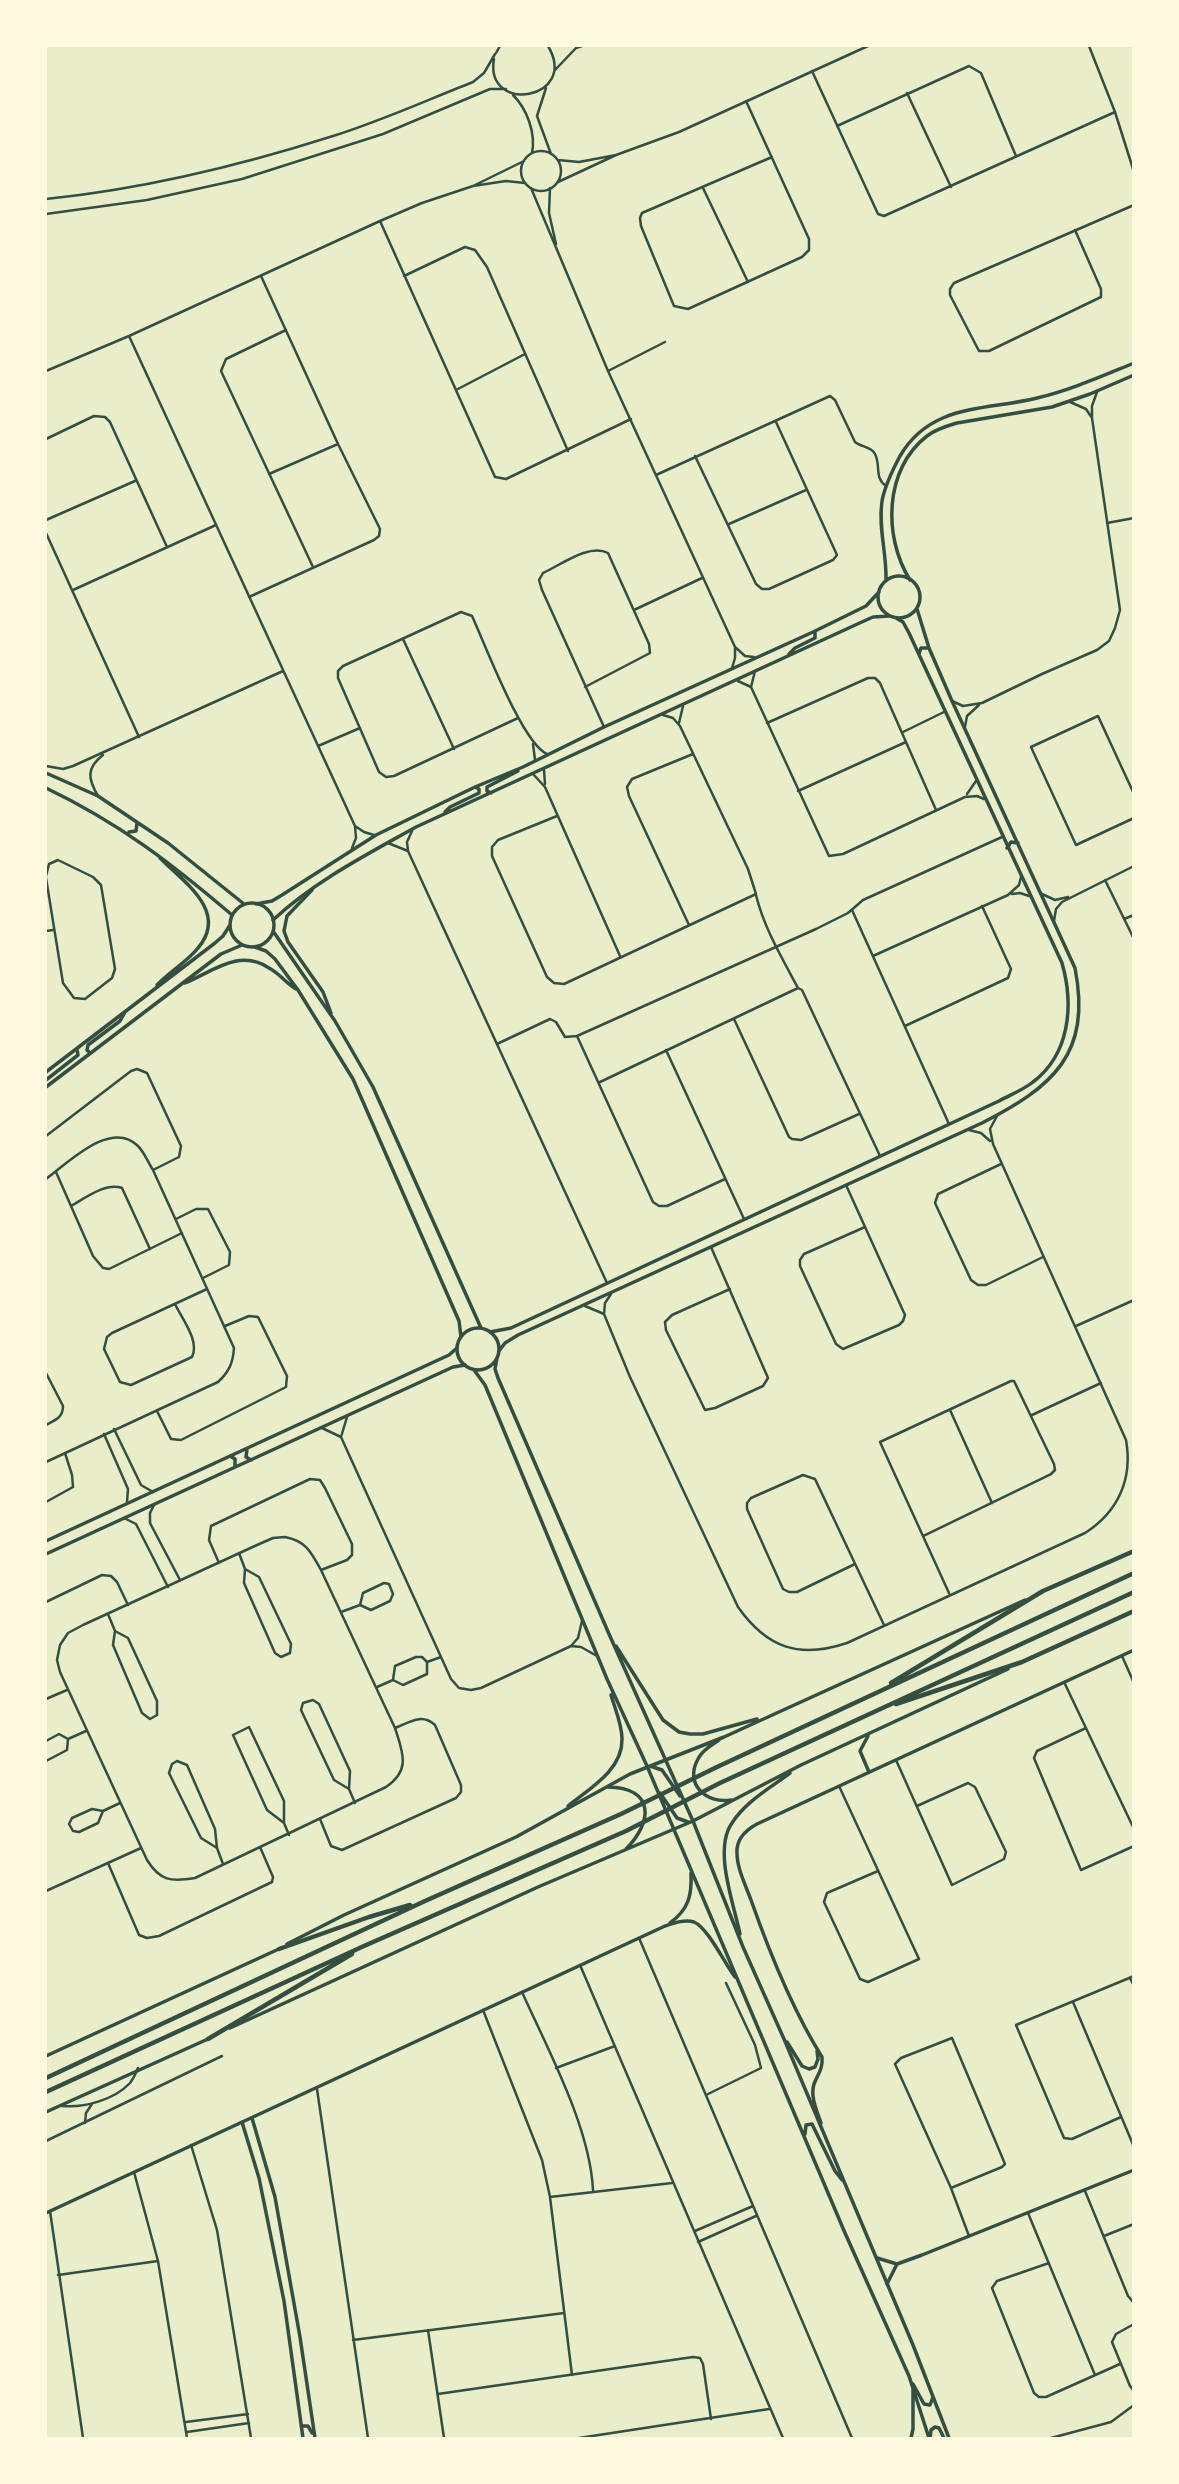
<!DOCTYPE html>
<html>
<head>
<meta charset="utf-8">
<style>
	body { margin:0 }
	#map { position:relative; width:1179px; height:2484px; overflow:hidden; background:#e9edc9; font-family:Rubik,sans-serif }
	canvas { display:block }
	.frame { position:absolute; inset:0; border:47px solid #fefae0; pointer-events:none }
</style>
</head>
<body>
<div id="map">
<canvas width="1179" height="2484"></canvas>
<div class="frame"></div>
</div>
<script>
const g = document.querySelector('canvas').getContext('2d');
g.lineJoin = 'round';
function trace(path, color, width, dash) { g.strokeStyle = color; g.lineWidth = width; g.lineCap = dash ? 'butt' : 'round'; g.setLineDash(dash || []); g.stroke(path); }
trace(new Path2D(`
	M1089,46L1115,112L1134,172
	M496,53L500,46
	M494,59C484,115 580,100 548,46
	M555,70L576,48L582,46
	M812,71L878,214L884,216L1115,112
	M546,88L537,116L551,154
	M907,93L951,187
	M513,95C527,109 536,133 532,153
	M746,101L809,239V250L802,257L688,309L674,306L641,226L640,218L642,213L772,157
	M837,126L969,66L981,73L1016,156
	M521 171a20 20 0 1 1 40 0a20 20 0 1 1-40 0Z
	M616,155L679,132L868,46
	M524,161L473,186L506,181L525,183
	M558,182L616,155L579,162L558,160
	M531,188L608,371L735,647L745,656L754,657
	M550,188L549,213L556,244
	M703,188L748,282
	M46,199C144,189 239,166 333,136C381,121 427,100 473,82L484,73L495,54
	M46,214L147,200L242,179L383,134L490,89H506
	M380,221L495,477L506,479L631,419
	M1075,230L1101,289V297L989,351H979L950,295V289L954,283L1134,205
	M404,276L465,247L475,250L487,267L568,451
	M286,330L226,359L221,371L313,567
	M129,336L355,826L356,838L352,848
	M46,371L129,336L380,221L422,203L473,186
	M608,371L665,342
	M456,390L525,354
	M1070,402L1086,409L1092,418
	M46,439L94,416L105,417L110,422L167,547
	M695,456L756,584L762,589H769L833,560L837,555L776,422
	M269,474L338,444
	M656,475L830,396L835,400L855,442C861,447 872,447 875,454C881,465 874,478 886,486
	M46,520L135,481
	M1107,523L1134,518
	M729,524L806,490
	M46,533L139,737
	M73,590L216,525
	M249,597L374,540L379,536L380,529L338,444L261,276
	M634,610L702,578
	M403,639L454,749
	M732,668L735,658V647
	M755,671L751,687L829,856L843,854L965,797L977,796L984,799
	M738,681L751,687
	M585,687L650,653L649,644L608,553C589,543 561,565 543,573L539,580L542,590L604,727
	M952,701L963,706L982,703L1042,674L1097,650L1109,641L1115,628L1120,610L1092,418V406L1097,392
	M518,718L394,776L386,777L379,772L338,678V671L343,666L461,612L472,616C485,644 522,743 547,754
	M679,723L683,706
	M767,723L868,678H875L880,683L936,810
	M965,727L967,716L979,705
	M903,732L944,712
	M533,744L535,760
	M318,746L360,728
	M46,766L63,769L73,766L283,671
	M544,770L545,784
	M533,774L545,787L620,956
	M798,791L906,742
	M967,794L976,781
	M1134,794L1098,716L1031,747L1076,845L1134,818
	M98,796C88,779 86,768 103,755
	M557,816L498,840L492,847V856L547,977L554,983L564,984L756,894L748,869L680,726L673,718L663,715
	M355,826L364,832L374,835
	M412,831L407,842L408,851L607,1283
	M388,843L408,851
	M46,876L49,864L58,860L93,877L101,885L115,969L112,978L85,999L74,998L63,983L46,878
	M1105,880L1134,939
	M1012,894L1020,893L1029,896
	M1042,894L1055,900L1068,897
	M756,895C764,928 782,958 798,988L802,990L880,1156
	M852,910L949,1124
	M1124,919L1134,915
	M1054,921L1056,909L1062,902L1134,866
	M689,925L629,796L627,787L632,779L693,754
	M46,931L53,930
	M873,956L1008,895L1019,885L1021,877
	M734,1019L789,1137L792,1139L801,1140L859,1114
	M905,1026L1008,978L1011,969L982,906
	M577,1036L653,1202L659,1206H667L725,1179
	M497,1044L550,1019L556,1022L565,1037L577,1036L816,929L848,913L863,900L1002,837
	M666,1050L744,1219
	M600,1082L798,988
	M969,1130L981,1133L990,1141
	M46,1136L131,1071L137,1069L147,1073L181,1146L179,1157L153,1170
	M1001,1164L938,1194L935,1203L971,1280L978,1285H986L1043,1257
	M56,1172L93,1256L103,1268L109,1269L182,1233
	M46,1179C68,1163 111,1119 138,1146C144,1152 148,1162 153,1170L234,1348C233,1363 229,1372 218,1382L46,1462
	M846,1185L905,1315L903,1321L899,1325L843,1349L836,1344L800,1266V1260L804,1254L865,1227
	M71,1206C85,1198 106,1182 122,1188L150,1249
	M176,1219L196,1209H208L230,1252L229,1265L203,1278
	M711,1247L768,1378L763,1386L715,1408L705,1410L666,1330L665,1322L672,1315L730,1289
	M611,1294L605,1303L604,1314L630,1377L738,1607C767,1648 799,1659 847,1643L1085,1533C1118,1512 1133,1479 1126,1440L993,1144L990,1129L997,1116
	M175,1304C182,1319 200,1341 192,1357L131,1385L120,1382L104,1349L107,1337L112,1333L207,1289
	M585,1306L604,1314
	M1076,1326L1134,1300
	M46,1373L63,1406C63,1418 55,1420 46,1425
	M950,1410L992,1503
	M157,1411L171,1439L181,1440L286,1387L287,1376L258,1317L249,1316L225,1326
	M1032,1415L1101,1383
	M322,1428L341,1437L451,1679L459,1688L471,1690L481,1688L571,1646L578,1638L582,1621
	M114,1429L141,1485L153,1492
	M104,1434L128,1489L127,1502
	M341,1437L347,1417
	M46,1502L73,1487L72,1475L65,1453
	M154,1505L150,1513V1523L180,1580
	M124,1518L136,1524L168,1587
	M923,1536L1051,1474L1055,1470L1054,1464L1014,1381H1011L880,1442L949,1593
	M285,1537C306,1541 311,1552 321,1570L395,1728C403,1753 411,1770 386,1787L195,1878C171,1882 160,1881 147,1860L60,1672L57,1660L60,1645L68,1633L83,1625L257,1545L273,1538Z
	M239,1553L245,1569L244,1583L275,1653L281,1657L290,1653L291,1644L259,1577L245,1569
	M219,1563L209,1540L211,1526L310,1479L320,1480L325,1488L352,1544V1555L347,1560L321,1570
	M855,1564L797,1592H789L783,1589L747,1509V1503L751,1498L803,1475L815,1479L884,1625
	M46,1602L102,1575L111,1576L117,1582L128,1605
	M341,1612L360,1605L371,1610L390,1601L393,1594L389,1584L384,1583L363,1593L360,1605
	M108,1614L115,1631L113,1645L142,1713L150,1719L157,1715V1701L128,1638L115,1631
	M571,1646L581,1647L597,1656
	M1122,1656L1134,1683
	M416,1657H422L427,1662V1674L403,1685L393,1680L395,1666Z
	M427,1662L441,1657
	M1065,1684L1134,1829
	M377,1687L393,1680
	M46,1699L67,1690
	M1086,1728L1037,1751L1034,1758L1081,1870L1134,1846
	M46,1741L59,1734L68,1739L86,1731
	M896,1760L952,1885L1004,1859L1006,1852L975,1787L968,1783L917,1806
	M46,1761L67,1750L68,1739
	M839,1786L919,1959L868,1982L860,1979L824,1902L827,1893L878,1871
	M349,1789L334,1780L301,1710L303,1703L313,1700L319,1704L350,1771L349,1789L355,1803
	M103,1811L98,1823L79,1832L73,1831L69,1824L72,1818L92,1809L103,1811L120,1803
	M320,1819L331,1846L342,1850L456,1798L461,1792V1785L435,1725C422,1713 410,1722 395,1728
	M284,1823V1801L249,1727L233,1735L267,1810L284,1823L289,1835
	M217,1848L215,1829L187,1765L177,1761L172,1764L169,1773L201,1838L217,1848L223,1864
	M108,1863L139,1935L147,1938L159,1936L272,1882L273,1877L260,1847
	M46,1891L141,1848
	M639,1938L852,2438
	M580,1965L783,2438
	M1130,1978L1134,1986
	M522,1992C548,2050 590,2127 593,2190
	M1073,2002L1134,2147
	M483,2010L542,2160L550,2197L572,2375
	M556,2068L615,2046
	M317,2089L368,2438
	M706,2095L761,2068L755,2045L726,1983
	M62,2106C84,2108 114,2100 130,2083C133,2079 136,2073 138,2068
	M1121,2117L1072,2139L1064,2138L1016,2025L1134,1976
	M85,2123L86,2113L92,2104
	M46,2141L222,2056
	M191,2145L217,2230L251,2438
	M134,2172L158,2261L187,2438
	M951,2188L1002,2167L1005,2164L952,2038L901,2058L895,2064L951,2188L969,2236
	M1085,2191L1128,2296L1134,2303
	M550,2197L672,2183
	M50,2211L83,2438
	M1028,2213L1095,2375
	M695,2231L753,2206
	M1104,2236L1134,2224
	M698,2242L756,2216
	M1049,2263L997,2281L992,2288L1034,2393L1039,2397H1046L1120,2364
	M58,2275L158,2261
	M1134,2324L1116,2334L1112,2342L1130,2386L1134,2391
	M428,2330L444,2438
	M353,2340L564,2313
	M438,2394L693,2357L700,2358L703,2364L711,2419
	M186,2422L248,2414
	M187,2432L249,2423
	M579,2438L769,2409
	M1051,2438L1111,2422L1134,2405`), '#344e41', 2.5);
trace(new Path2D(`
	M878 597a21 21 0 1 1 42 0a21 21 0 1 1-42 0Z
	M910,580C883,537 884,469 927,436C936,429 947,426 957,423L1052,407L1090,394L1134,375
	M886,581C887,554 878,528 882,501C885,485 892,471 900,456C931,403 985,411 1037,398C1071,390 1102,376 1134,363
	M789,654L795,648L815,638V632
	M919,654L921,648H929
	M491,793L487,791V787L518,771
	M445,812L450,807L479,793V789L475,787
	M1007,848L1011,842L1018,843
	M256,904L272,901L282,895L376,835L475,787L523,767L604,727L813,632L866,606L879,592
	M273,920C315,881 366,855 416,827L864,621L873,617L889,616
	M490,1332L511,1328L999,1101C1010,1095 1023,1090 1033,1082C1070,1054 1074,1005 1062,963L909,633L903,622L896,618
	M499,1351L505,1343L518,1335L982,1123C1052,1087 1092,1055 1075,968L952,701L929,648L917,609
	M247,1449L246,1457L251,1460
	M230,1456L235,1459V1467
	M46,1541L449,1355L457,1348
	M46,1554L453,1367L465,1365
	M670,1923C689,1909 692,1895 691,1873
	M787,2042L802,2066L809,2069L815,2067L818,2059L817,2051
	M252,2118L275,2197L300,2337L315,2438
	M242,2122L259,2178L284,2301L303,2438
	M821,2123C817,2111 810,2097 814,2084C818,2074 823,2069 822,2057C792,2009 770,1954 751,1900C746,1886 737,1869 737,1853C736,1839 746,1830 757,1824L1134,1650
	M46,2213L665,1926C674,1923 685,1919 694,1922C708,1928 725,1964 735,1977
	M877,2258L897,2264L922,2255L1134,2170
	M887,2284L897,2264
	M301,2426H308L312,2433
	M911,2438L913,2429V2390`), '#344e41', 3.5);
trace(new Path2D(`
	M46,773L98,796L168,843L244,904
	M46,788C119,823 171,863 232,915
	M129,832L136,831L137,823
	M312,890L287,916L284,931L288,942L323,992L331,1013
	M230 925a22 22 0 1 1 44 0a22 22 0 1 1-44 0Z
	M273,931L335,1021L373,1087L481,1328
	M255,947L266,951L275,959L298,990L353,1079L459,1321L461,1337
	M185,983C212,972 239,948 269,968C279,973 286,983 296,989
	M157,985C170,971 187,962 198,948C229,912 184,882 160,858
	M90,1053L87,1050L88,1045L120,1021L125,1012
	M46,1072L215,943L223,936L230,925
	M46,1080L78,1055L77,1049
	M46,1087L221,954L242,945
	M457 1349a21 21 0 1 1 42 0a21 21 0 1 1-42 0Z
	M497,1358L495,1369L498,1378L609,1634L693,1821L743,1947L784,2039L913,2345L949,2438
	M474,1370L485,1385L607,1679L647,1766L845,2233L909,2376L929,2438
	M616,1646L663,1720L679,1732L690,1734H703L757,1719
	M868,1736L860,1751L869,1772
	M719,1740C712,1745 702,1750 698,1759C684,1784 706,1804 731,1800
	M650,1766L662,1770L680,1796
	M608,1787C655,1788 653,1822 626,1849
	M660,1793L677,1818L688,1822
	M568,1806C589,1789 623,1770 622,1739C622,1724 615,1709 611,1695
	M740,1934C734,1904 713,1850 732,1823C745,1802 770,1788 790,1773
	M287,1944L344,1915L516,1837L630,1774L724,1737L1025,1600
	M230,2028L538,1887L693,1821L801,1765L1008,1669
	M46,2056L281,1948
	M46,2112L208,2039
	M805,2134L806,2125L812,2124L835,2171L842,2180
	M913,2384L924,2404L930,2405L933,2397
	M930,2438L931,2430L935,2427L939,2428L944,2438`), '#344e41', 3.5);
trace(new Path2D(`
	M891,1683L1043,1591L1134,1551
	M896,1704L1022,1662L1134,1611
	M279,1949L369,1917L410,1905
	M208,2039L352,1954
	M46,2078L425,1901L621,1814L717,1767L1134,1573
	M46,2092L364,1946L626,1831L720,1783L1134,1592`), '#344e41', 4.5);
</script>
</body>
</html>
